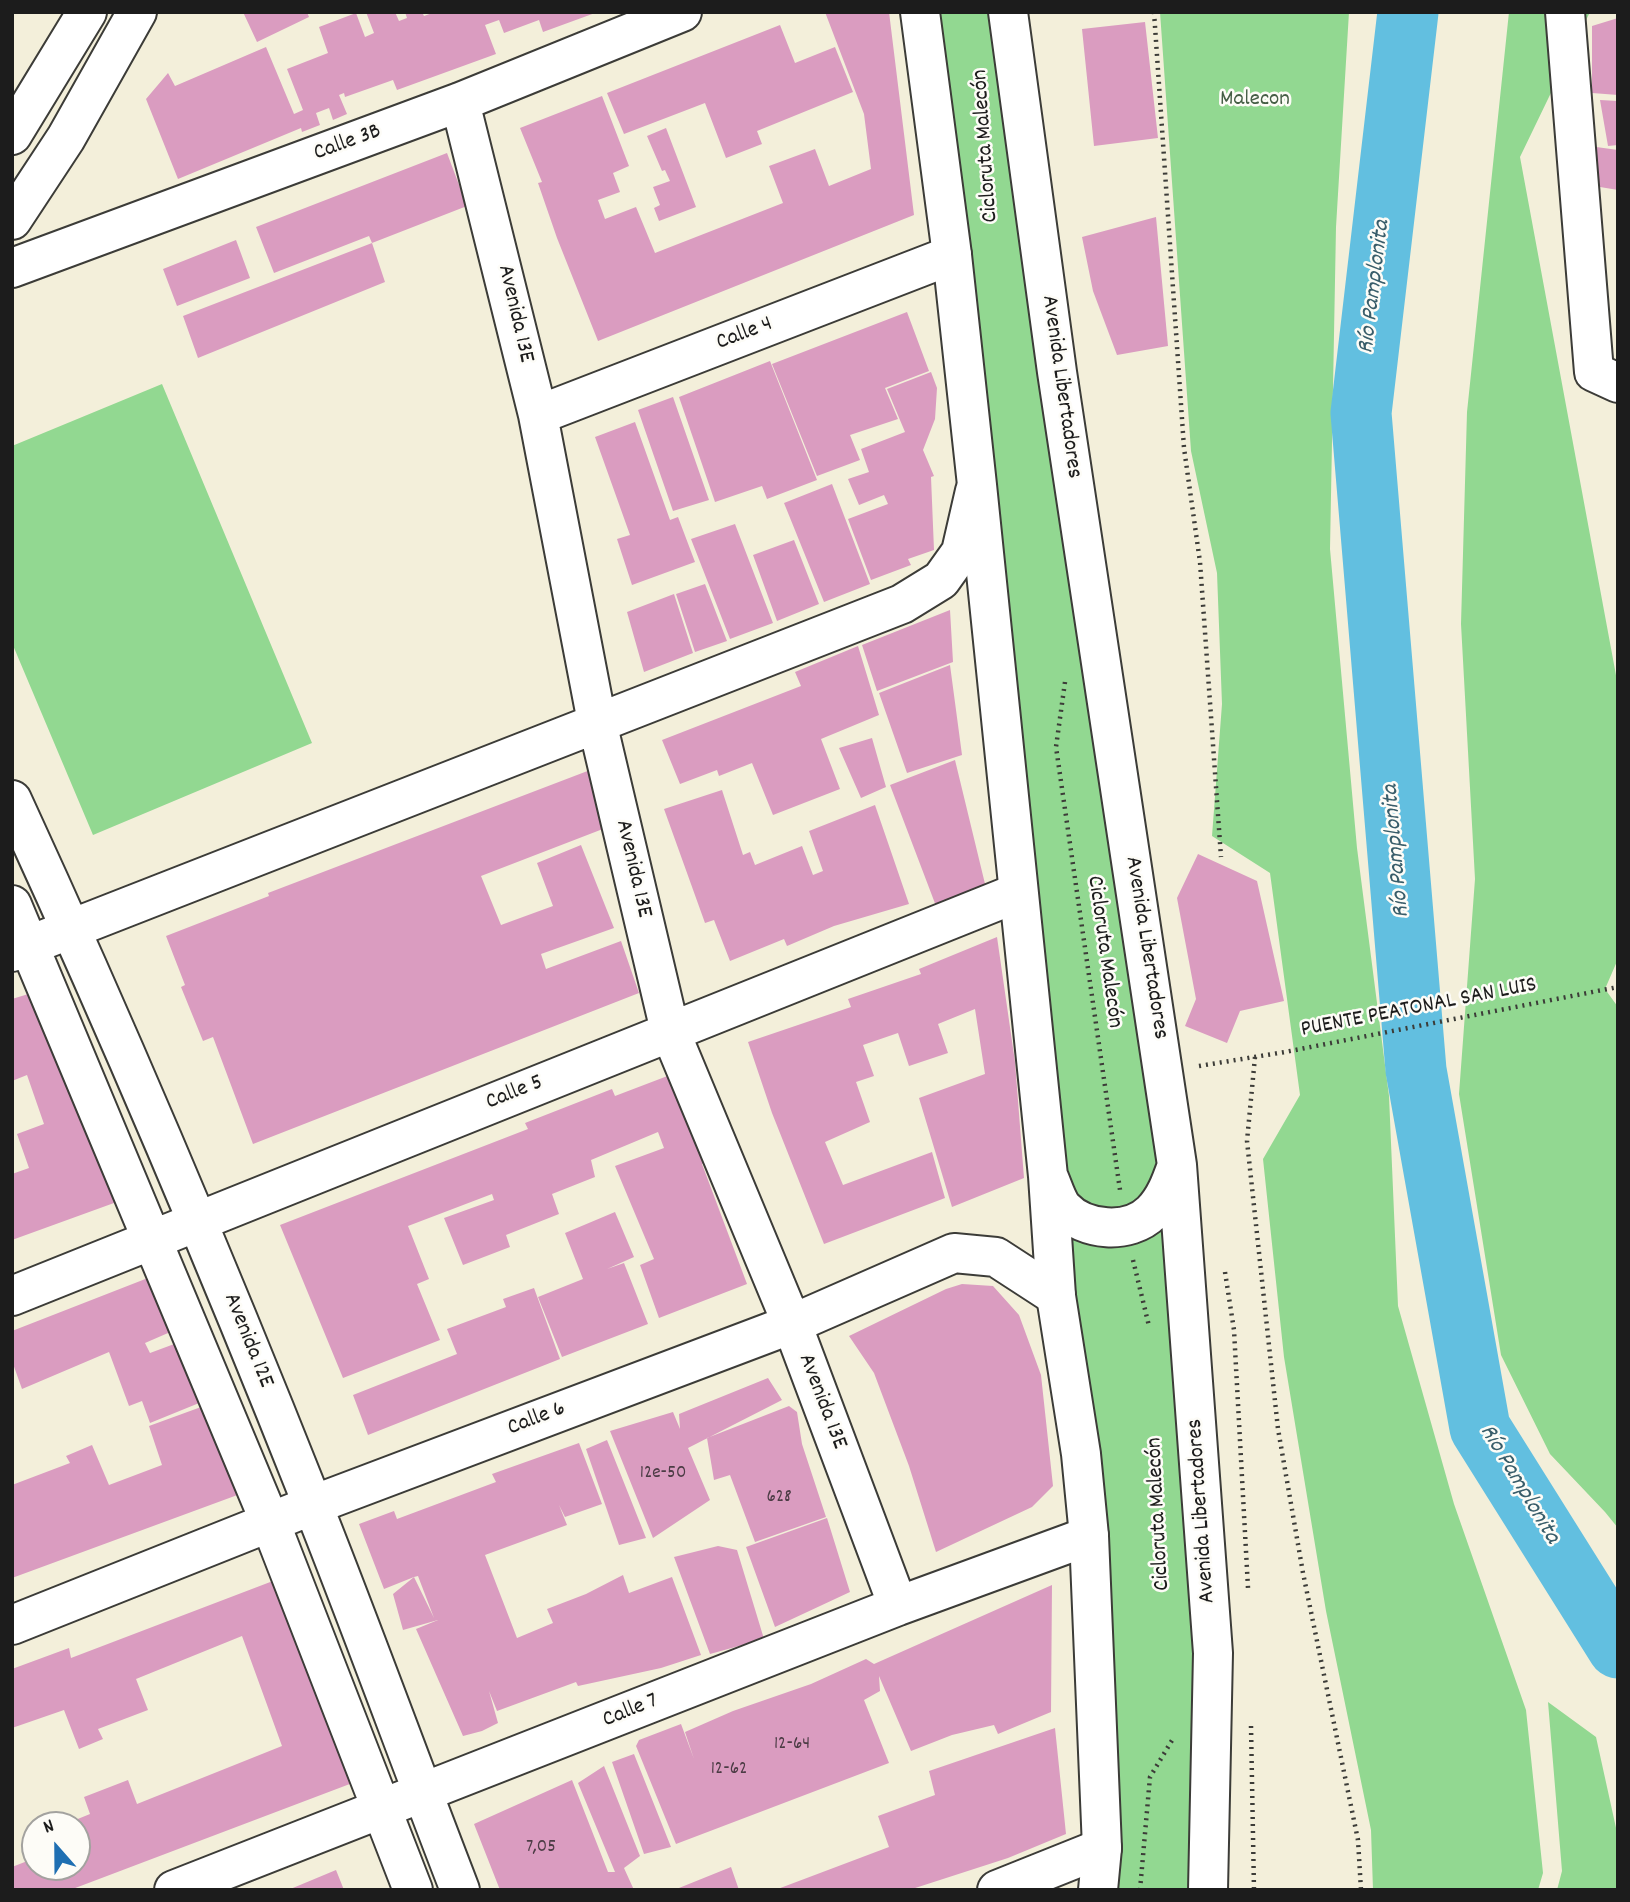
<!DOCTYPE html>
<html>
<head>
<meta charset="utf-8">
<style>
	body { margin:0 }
	#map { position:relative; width:1630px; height:1902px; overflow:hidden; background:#f3efda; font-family:Dekko,sans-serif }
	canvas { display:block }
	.frame { position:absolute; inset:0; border:14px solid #1c1c1c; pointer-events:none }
	.north { position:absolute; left:21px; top:1811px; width:70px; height:70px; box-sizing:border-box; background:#fdfcf7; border:2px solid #a3a29f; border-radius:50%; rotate:339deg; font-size:19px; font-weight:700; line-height:28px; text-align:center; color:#1c1c1c }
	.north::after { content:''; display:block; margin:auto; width:24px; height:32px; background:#1f6fb2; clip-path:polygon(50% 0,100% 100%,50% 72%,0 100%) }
</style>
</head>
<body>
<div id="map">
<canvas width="1630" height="1902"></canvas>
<div class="frame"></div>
<div class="north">N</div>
</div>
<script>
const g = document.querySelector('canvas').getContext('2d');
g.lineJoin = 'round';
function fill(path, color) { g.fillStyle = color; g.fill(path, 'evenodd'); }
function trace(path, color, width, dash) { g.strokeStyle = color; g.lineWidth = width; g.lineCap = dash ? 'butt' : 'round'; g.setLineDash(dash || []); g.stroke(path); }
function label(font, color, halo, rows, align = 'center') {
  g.font = font + ' Dekko,sans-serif'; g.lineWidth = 5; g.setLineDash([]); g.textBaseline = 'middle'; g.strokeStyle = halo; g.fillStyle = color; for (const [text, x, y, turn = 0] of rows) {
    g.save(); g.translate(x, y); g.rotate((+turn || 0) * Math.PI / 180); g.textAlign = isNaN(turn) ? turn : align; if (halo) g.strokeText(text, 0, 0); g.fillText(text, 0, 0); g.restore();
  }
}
fill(new Path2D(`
	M941,12H994L1170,1160L1127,1222L1066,1202L955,204Z
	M1160,12H1349L1336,227L1330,549L1357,848L1389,1096L1398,1306L1454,1504L1526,1710L1543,1873L1538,1890H1373L1371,1830L1326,1611L1284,1357L1263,1159L1300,1095L1270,873L1212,836L1222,704L1217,573L1191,451Z
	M1509,12H1590L1520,157L1618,686V959L1605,989L1618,1007V1528L1605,1512L1550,1454L1501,1355L1459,1094L1475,879L1461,624L1467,412Z
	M162,384L312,743L93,835L12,643V446Z
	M1174,1194L1205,1651L1200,1890H1103L1058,1212L1088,1233Z
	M1548,1702L1596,1737L1618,1837V1890H1557L1562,1871Z`), '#92d891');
trace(new Path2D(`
	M1408,12L1361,413L1416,1070L1480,1428L1618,1648`), '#62bfe0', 61);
fill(new Path2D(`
	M243,12H307L309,17L257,42Z
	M366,12H395L399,21L407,18L405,12H422L424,16L435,12L595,13L543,32L539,20L504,33L499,20L485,25L496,54L397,90L393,80L345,97L344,93L339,95L347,114L333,120L329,108L316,113L320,125L302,132L301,128L178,179L146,99L168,73L175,86L266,47L294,114L303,110L287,69L328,53L319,27L356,13L365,37L374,33Z
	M825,12H889L914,215L598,341L557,238L538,183L542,182L520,128L602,96L629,166L613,173L620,192L598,200L605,219L636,207L655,253L783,203L769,166L815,149L829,186L871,169L864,114Z
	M1618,18V95L1592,93V26Z
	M1145,22L1158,138L1094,146L1082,29Z
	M780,25L795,63L835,47L853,92L757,131L762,144L726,158L705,103L624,134L607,93Z
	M1600,100L1618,101V145L1608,146Z
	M666,128L696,207L659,221L654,208L660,205L653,187L670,181L665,170L662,171L647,136Z
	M1589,146L1618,150V190L1588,185Z
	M447,153L467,206L372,243L369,236L274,273L256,227Z
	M1156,217L1168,346L1117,355L1093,291L1082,237Z
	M236,240L250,278L177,306L163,269Z
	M372,243L385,282L198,358L183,316Z
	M907,312L929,371L885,388L898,419L850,435L860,460L817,476L772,364Z
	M770,361L817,480L767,499L762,486L715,502L679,397Z
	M931,372L937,388L935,419L923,450L934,476L931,477L934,550L908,559L911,565L871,580L848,519L888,504L884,495L859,505L848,479L869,472L861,449L905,432L887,389Z
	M673,397L709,500L673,511L638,410Z
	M635,422L670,520L678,517L695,562L632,585L617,539L630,535L595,437Z
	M832,484L870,584L824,602L784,503Z
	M735,524L773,623L730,639L691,539Z
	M794,540L819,604L777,621L753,555Z
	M705,584L727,641L695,652L676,594Z
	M674,594L693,653L644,672L627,612Z
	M950,610L953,662L877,691L862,645Z
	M858,646L879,715L821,739L840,789L773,815L752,763L719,776L717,770L680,784L662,740L801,686L795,672Z
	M950,665L962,755L907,773L879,693Z
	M872,738L886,787L861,798L839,748Z
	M955,760L986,888L936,906L890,785Z
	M598,767L608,827L481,876L501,925L553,906L537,863L581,845L614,928L541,954L546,969L621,941L639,993L253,1144L213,1037L203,1041L181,987L185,985L166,936L269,896L268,893Z
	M722,790L743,855L750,852L755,865L802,846L813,875L823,871L809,831L875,805L909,904L834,926L787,946L784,939L730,961L714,920L705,923L664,809Z
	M1198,854L1257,881L1284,1001L1240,1011L1227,1043L1185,1026L1196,999L1177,898Z
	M997,937L1015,1062L1024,1178L952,1207L919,1098L985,1074L975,1009L938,1024L948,1053L909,1066L898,1033L863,1045L874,1076L856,1082L870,1122L825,1142L843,1185L932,1152L945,1198L824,1244L772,1113L748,1042L851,1007L848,999L921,974L919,969Z
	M35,992L125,1199L12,1240V1174L29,1168L17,1134L44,1124L27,1075L12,1081V999Z
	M678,1072L714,1159L702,1164L747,1284L659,1318L640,1265L654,1259L615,1166L664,1148L658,1132L591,1160L595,1177L552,1194L559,1214L506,1235L510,1247L463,1265L444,1218L494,1200L492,1194L408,1226L429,1279L417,1284L440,1340L343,1378L280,1225L528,1129L525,1123L612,1089L615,1096Z
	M615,1212L634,1257L607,1269L624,1263L648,1324L562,1357L538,1297L583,1279L565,1233Z
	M153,1276L175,1330L145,1343L150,1353L185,1340L209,1399L150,1423L142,1401L129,1406L109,1352L22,1389L12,1361V1331Z
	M962,1284L993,1286L1019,1315L1041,1375L1053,1486L1032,1507L936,1552L909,1466L874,1373L849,1336L946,1289Z
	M534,1288L560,1359L368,1435L353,1395L457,1354L447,1329L506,1307L503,1299Z
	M768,1378L782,1400L688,1448L710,1500L653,1538L610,1431L673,1412L680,1429L679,1414Z
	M212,1403L251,1490L12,1578V1485L70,1463L66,1456L92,1445L109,1485L162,1465L149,1426Z
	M789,1406L797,1412L802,1444L826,1517L755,1542L730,1475L714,1480L707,1438Z
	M607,1440L646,1538L619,1545L586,1449Z
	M579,1443L602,1504L565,1517L559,1505L567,1525L485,1555L517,1638L553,1623L547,1609L586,1594L623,1575L629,1593L672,1577L701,1655L661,1668L578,1686L576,1682L497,1711L489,1691L498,1723L482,1731L463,1736L416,1629L438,1620L403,1630L393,1594L414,1577L384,1589L359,1524L394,1511L397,1519L496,1482L492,1474ZM418,1576L434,1618L414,1577Z
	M827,1518L850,1592L775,1627L746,1547Z
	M718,1546L737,1550L764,1639L710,1654L674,1557Z
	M286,1576L363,1779L70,1890H12V1867L35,1858V1867H77V1825H63L90,1814L84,1797L128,1780L137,1804L282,1746L242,1636L136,1679L148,1710L98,1729L103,1739L79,1749L64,1710L12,1728V1669L69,1648L71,1658Z
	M1052,1585L1051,1712L998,1734L994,1725L952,1735L911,1751L879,1676L880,1691L864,1700L889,1763L676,1844L636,1746L639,1740L681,1724L694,1759L685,1732L733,1711L811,1684L866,1659L874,1664Z
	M1055,1728L1066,1834L1008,1858L909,1890H775L889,1847L878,1816L935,1795L929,1771Z
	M634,1754L671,1847L644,1854L612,1762Z
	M604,1766L640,1856L624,1868L634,1890H500L474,1824L572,1780L608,1872H615L578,1783Z
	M731,1867L739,1890H674Z
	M336,1870L344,1890H288Z`), '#da9cc0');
const minor = new Path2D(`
	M1565,12L1594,372L1618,383
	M460,102L538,415L597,722L670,1031L792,1324L898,1606
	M12,268L460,102L682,12
	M538,415L952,255
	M12,800C119,1032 218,1266 312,1503C363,1631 410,1761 460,1890
	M12,905L270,1522L413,1890
	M12,952L902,604L941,580L961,552L975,491
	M12,1296L1017,893
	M12,1625L313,1505L792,1324L954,1253L996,1257L1056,1296
	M174,1890L898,1606L1089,1536
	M997,1890L1102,1848`);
const tertiary = new Path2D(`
	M12,135L87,12
	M12,220L66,138L137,12`);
const primary = new Path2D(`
	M920,12L952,255L977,485L1048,1176L1056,1296L1081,1454L1089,1536L1102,1848L1098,1890
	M1008,12L1057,372L1177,1165L1213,1653L1208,1890
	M1049,1178C1053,1187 1057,1201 1063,1208C1084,1231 1129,1235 1152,1212C1165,1199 1171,1182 1177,1165`);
trace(minor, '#3c3c38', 42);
trace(tertiary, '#3c3c38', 42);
trace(primary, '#3c3c38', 42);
trace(new Path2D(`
	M1154,12L1184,448L1200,562L1221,857
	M1065,682L1056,747L1120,1190
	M1255,1057L1247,1141L1278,1429L1303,1573L1358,1840L1361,1890
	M1199,1066L1285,1052L1618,987
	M1133,1260L1149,1326
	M1225,1272L1234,1330L1248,1588
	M1251,1726L1254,1890
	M1140,1890L1150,1777L1174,1737`), '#3c3c38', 4.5, [2, 5]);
trace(minor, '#fff', 38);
trace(tertiary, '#fff', 38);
trace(primary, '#fff', 38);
label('19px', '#4c3c45', null, [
	["12e-50",663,1474],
	["628",779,1498],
	["12-64",792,1745],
	["12-62",729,1770],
	["7,05",541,1848]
]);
label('23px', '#455e45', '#fdfcf7', [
	["Malecon",1255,101]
]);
label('23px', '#1c1c1c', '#fdfcf7', [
	["Calle 3B",348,144,-20],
	["Cicloruta Malecón",987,146,-94],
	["Avenida 13E",514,314,77],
	["Calle 4",745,335,-21],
	["Avenida Libertadores",1060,387,82],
	["Avenida 13E",632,869,77],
	["Avenida Libertadores",1145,948,81],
	["Cicloruta Malecón",1103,952,82],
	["PUENTE PEATONAL SAN LUIS",1419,1009,-11],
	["Calle 5",515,1094,-22],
	["Avenida 12E",247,1341,68],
	["Avenida 13E",821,1402,69],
	["Calle 6",537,1420,-21],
	["Avenida Libertadores",1203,1511,-94],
	["Cicloruta Malecón",1160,1514,-93],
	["Calle 7",631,1712,-22]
]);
label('italic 24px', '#385d6a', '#fdfcf7', [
	["Río Pamplonita",1376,287,-83],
	["Río Pamplonita",1398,851,-95],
	["Río Pamplonita",1518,1485,59]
]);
</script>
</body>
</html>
